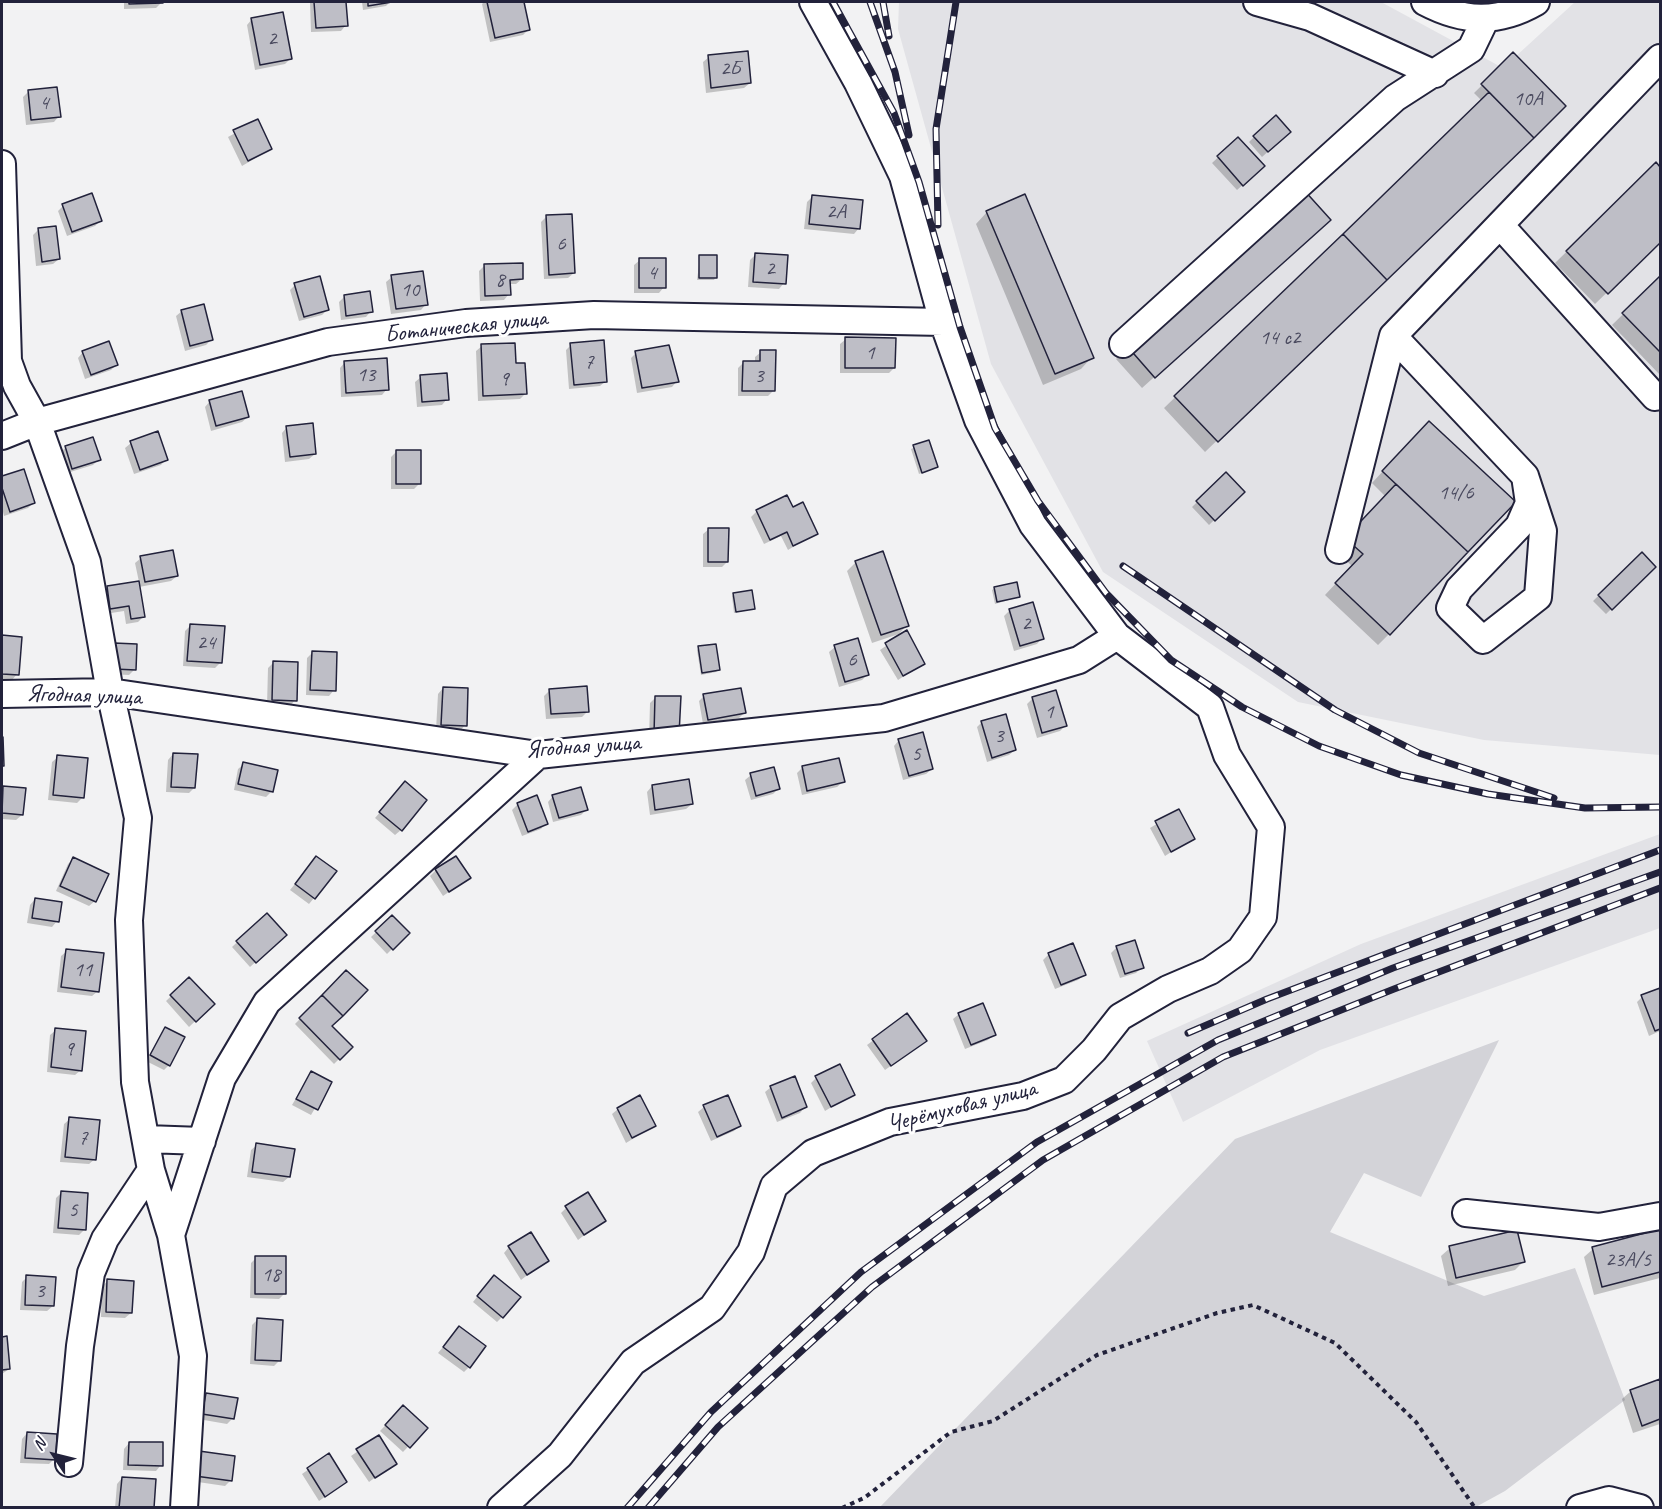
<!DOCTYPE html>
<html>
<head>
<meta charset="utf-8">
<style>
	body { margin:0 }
	#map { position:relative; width:1662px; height:1509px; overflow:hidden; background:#f2f2f3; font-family:Caveat,sans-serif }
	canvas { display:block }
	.frame { position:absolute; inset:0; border:3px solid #22223b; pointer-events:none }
	.north { position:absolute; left:24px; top:1425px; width:60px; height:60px; -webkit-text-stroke:4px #fff; paint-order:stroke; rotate:305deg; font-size:16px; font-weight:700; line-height:24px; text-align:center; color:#22223b }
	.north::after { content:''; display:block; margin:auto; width:21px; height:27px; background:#22223b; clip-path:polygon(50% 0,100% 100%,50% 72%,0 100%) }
</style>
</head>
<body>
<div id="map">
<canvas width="1662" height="1509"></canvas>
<div class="frame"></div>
<div class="north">N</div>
</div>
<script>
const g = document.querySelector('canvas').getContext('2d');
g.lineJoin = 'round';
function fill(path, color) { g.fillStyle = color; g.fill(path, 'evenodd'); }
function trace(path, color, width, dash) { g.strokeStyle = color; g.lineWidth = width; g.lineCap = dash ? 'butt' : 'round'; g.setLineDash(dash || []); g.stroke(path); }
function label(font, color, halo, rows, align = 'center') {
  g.font = font + ' Caveat,sans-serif'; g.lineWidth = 6; g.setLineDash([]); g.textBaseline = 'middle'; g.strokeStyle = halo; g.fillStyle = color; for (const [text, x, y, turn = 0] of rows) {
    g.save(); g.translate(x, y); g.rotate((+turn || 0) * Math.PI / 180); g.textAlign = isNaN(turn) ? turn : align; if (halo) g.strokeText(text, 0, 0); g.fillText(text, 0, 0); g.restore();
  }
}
fill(new Path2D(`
	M899,2H1381L1503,68L1575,2H1660V755L1484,740L1298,702L1103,572L991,364L898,29Z
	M1660,834V928L1320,1050L1183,1122L1147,1041L1361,944Z`), '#e2e2e6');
fill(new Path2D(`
	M1499,1040L1421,1197L1364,1173L1330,1232L1484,1296L1575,1268L1625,1400L1505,1491L1474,1508L880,1507L1235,1139Z`), '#d3d3d8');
fill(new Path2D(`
	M124,2H162L156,8L124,9Z
	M310,2H344L346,25L341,31L311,32Z
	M362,2H390L386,6L363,10Z
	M484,2H522L528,30L523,35L490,42L482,4Z
	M252,19L290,59L285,64L255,70L247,25Z
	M1513,55L1520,149L1205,452L1164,408L1482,101L1474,93Z
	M709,57L750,83L744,88L706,93L703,62Z
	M28,92L59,116L54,122L26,125L23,97Z
	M257,121L271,149L242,166L228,137Z
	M1254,137H1284L1262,157L1249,142Z
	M1238,139L1257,172L1237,190L1212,163Z
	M1656,164L1660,169V241L1595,304L1555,263Z
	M812,197L859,228L854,234L804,229L807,202Z
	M63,206L101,220L95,226L67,236L58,211Z
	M987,212L1092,357L1081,369L1043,385L976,224Z
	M546,217L574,273L568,278L544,279L541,222Z
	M38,230L59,259L53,264L36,266L33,235Z
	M1317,231L1142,388L1116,359L1128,348Z
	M755,255L784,283L779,289L748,287L750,260Z
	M700,257L716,277L714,280H697Z
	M640,260L664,287L659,293H634V265Z
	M484,266L522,279L516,284H509V294L504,300L480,301L479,271Z
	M392,277L426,304L421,310L391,314L386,282Z
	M1660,278V375L1612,325Z
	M295,285L328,309L322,315L299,321L290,290Z
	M344,297L371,311L366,317L341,320L339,302Z
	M182,311L211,340L206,345L185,351L176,316Z
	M846,339L894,368L889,373H840V344Z
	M571,345L606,381L600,386L569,389L566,350Z
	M482,346L515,364L525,394L520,399L478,401L476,351Z
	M83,352L116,365L111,370L85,379L78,358Z
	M761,352L774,390L768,396H738V368L743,363H755V357Z
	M636,353L675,365L677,381L672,387L637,393L631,358Z
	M345,362L387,389L382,395L341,397L340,368Z
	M421,377L447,399L442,405L417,407L415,382Z
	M210,401L248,417L242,422L211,431L205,407Z
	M287,427L315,454L309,459L285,462L282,433Z
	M157,433L166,459L161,465L134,474L125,448L131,443Z
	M1417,434L1389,634L1378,645L1325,595L1352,566L1335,550L1385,496L1372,483Z
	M928,442L936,467L919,474L911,449Z
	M66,447L99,459L93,465L67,473L60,453Z
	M397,451L419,484L414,489H391V457Z
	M23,470L34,502L28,508L4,516L2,508V478Z
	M1226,474L1243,492L1209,525L1192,507Z
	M792,509L816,533L788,550L781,536L764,544L751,517L757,511Z
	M709,529L727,562L722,567H703V534Z
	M1642,554L1654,567L1606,614L1593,601Z
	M141,558L177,576L171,581L139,587L144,616L138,622L126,624L124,611L105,614L102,593L108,588L139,582L135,563Z
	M856,562L907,625L899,634L872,643L847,571Z
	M995,588L1019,597L995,604L992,590Z
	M734,594L754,608L734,613L732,596Z
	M1032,604L1042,638L1037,644L1014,651L1004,616L1009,611Z
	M191,625L221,662L215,668L183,666L185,631Z
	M906,632L924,663L898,680L880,650Z
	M2,637L20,638L17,674L12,680L2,679Z
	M835,647L868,674L862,680L839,687L829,652Z
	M699,648L718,670L716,672L701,675L697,650Z
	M110,650L135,669L129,675L109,674Z
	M312,653L334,690L329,696L306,695L307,658Z
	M273,663L295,700L290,706L267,705L268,668Z
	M443,688L465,725L460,731L436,730L438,694Z
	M550,690L588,711L582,717L546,719L544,696Z
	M704,696L744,713L739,718L703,724L699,701Z
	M656,697L679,698L649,739L650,703Z
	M1033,698L1065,726L1060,731L1037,738L1027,704Z
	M982,722L1015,750L1009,755L987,762L977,727Z
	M899,740L932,769L926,774L903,780L894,746Z
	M173,754L194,788L189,793L166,792L168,760Z
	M58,757L83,797L77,803L48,800L52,762Z
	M244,764L272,791L266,797L234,790L238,769Z
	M803,767L843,782L837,787L802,795L797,773Z
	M751,775L778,789L773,794L751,800L745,780Z
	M652,786L692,804L686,809L650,815L647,792Z
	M3,787L22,815L16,820L2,819Z
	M400,789L401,830L395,835L375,818Z
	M553,796L586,810L581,815L553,822L548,802Z
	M518,804L546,823L541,829L522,836L512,810Z
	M1178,811L1193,838L1165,856L1150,828Z
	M316,858L314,898L309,904L290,890Z
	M73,859L95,901L89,906L56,891L68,864Z
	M436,870L469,878L443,896L430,876Z
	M35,899L57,921L52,927L27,923L30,905Z
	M266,915L285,935L250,967L232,947Z
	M392,917L408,933L387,954L371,937Z
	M1117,947L1142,967L1136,973L1120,978L1111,953Z
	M67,951L98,991L92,996L57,992L61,956Z
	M1049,954L1084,975L1078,980L1055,989L1043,960Z
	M346,972L330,1026L351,1047L334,1064L295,1024Z
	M189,979L213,1004L189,1027L166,1001Z
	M1659,990L1660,1031L1649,1036L1637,1002L1642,997Z
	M959,1014L994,1034L988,1040L965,1049L953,1019Z
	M907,1015L919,1046L885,1070L867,1045Z
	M165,1028L169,1065L164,1070L146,1061Z
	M56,1030L81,1070L75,1075L47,1072L50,1035Z
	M311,1073L330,1083L311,1115L292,1105Z
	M816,1078L853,1094L825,1111L811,1083Z
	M771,1087L805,1107L800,1113L777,1122L765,1092Z
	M727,1097L739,1126L734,1131L711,1141L698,1112L704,1107Z
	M618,1109L654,1126L626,1143L612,1114Z
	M70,1119L95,1159L89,1164L60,1162L64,1124Z
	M257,1145L289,1177L283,1182L247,1177L251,1150Z
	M61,1193L85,1229L79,1235L53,1233L56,1198Z
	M566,1208L604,1220L578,1240L561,1213Z
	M1660,1231V1278L1594,1295L1584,1257L1593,1249Z
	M509,1247L547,1260L521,1280L504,1253Z
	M1450,1248L1523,1262L1515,1270L1448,1286L1441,1256Z
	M256,1258L285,1293L279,1299L250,1298L251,1263Z
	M27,1277L53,1306L47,1311L20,1310L22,1282Z
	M108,1281L131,1313L125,1318L101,1317L102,1286Z
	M489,1282L502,1317L497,1322L473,1302Z
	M257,1320L280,1360L274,1366L250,1364L252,1325Z
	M459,1328L469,1367L464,1372L438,1353Z
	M2,1338H6L9,1369L2,1374Z
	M1660,1381V1424L1633,1433L1622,1399L1631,1391Z
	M206,1395L233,1418L227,1424L198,1419L201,1400Z
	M403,1407L426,1428L403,1452L380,1431Z
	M27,1433L54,1459L49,1464L20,1463L22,1439Z
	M378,1437L395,1463L369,1482L351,1456Z
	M129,1443L161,1465L156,1471L123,1470L124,1449Z
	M329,1455L346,1482L319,1501L302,1474Z
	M194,1458H234L230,1481L225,1486L191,1481Z
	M122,1478L152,1508H115L117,1484Z`), '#0003');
const building = new Path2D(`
	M129,2H163V3L129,4Z
	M314,2H346L348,26L316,28Z
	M368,2H392L368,6Z
	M487,2H524L530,30L495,38Z
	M283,12L292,59L260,65L251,18Z
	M748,51L751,83L711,88L708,55Z
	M1513,52L1566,106L1534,138L1481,84Z
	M57,87L61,117L31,120L28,90Z
	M1489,92L1534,138L1387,280L1343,234Z
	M1276,115L1291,132L1268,152L1253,136Z
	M258,119L272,149L248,161L233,130Z
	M1238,137L1265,166L1243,186L1217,156Z
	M1656,162L1660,167V243L1608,294L1566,251Z
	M1303,189L1331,220L1155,378L1127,346Z
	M92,193L102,221L72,232L62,204Z
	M1025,194L1094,358L1055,374L986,211Z
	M812,195L863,200L860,229L809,224Z
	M572,214L575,273L549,275L546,215Z
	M56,226L60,259L42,262L38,228Z
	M1343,234L1387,280L1218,442L1174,396Z
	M755,253L788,255L786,284L753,282Z
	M699,255H717V278H699Z
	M639,258H666V288H639Z
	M523,263V279L510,280L511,295L485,296L484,264Z
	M423,271L428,305L396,309L391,275Z
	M320,276L329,310L304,317L294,283Z
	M1660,276V352L1622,313Z
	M370,291L373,312L346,316L344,295Z
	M204,304L213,340L190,346L181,310Z
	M845,337L896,338L895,368H845Z
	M604,340L607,382L574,385L570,343Z
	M109,341L118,365L91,375L82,351Z
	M515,343L516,363H525L527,394L483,396L481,344Z
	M669,345L679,382L642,388L635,351Z
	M760,350H776L775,391H742L743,361H760Z
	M387,358L389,390L346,393L344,361Z
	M447,373L449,400L422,402L420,375Z
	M242,391L249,417L216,426L209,400Z
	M1429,421L1516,502L1468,552L1382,471Z
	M313,423L316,454L290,457L286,426Z
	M158,431L168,460L140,470L130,441Z
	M93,437L101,460L72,469L65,446Z
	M929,440L938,467L922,473L913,445Z
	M396,450H421V484H396Z
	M24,469L35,503L10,512L2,488V476Z
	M1226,472L1245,492L1215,521L1196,501Z
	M1396,484L1468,552L1390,635L1335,583L1363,554L1345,538Z
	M787,495L793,507L803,502L818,534L793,546L787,532L770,540L756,510Z
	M708,528H729L728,562H708Z
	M173,550L178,576L145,582L140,556Z
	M883,551L909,626L881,635L855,561Z
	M1642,552L1656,567L1612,610L1598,595Z
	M139,581L145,617L131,619L129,606L110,609L107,586Z
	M1017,582L1020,597L997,602L994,587Z
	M752,590L755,609L736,612L733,593Z
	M1033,602L1044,639L1020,646L1009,609Z
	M190,624L225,626L222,663L187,661Z
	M907,630L925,664L903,676L885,643Z
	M2,635L22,637L19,675L2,674Z
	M858,638L869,675L845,682L834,645Z
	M114,643L137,644L136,670L114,669Z
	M716,644L720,670L702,673L698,646Z
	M312,651L337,652L336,691L310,690Z
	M273,661L298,662L297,701L272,700Z
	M587,686L589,712L551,714L549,689Z
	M443,687L468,688L467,726L441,725Z
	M741,688L746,713L708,720L703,694Z
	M1056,690L1067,726L1042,733L1032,697Z
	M655,696H681L679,735L654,734Z
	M1006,714L1016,750L992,758L981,721Z
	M923,732L933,769L909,776L898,739Z
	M2,737H3L4,766H2Z
	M173,753L198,754L195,788L171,787Z
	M57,755L88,758L84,798L53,795Z
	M839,758L845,782L807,791L802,766Z
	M243,762L278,770L273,792L238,784Z
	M774,767L780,789L756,796L750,773Z
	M689,779L693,804L655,810L652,785Z
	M405,781L427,800L402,831L379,812Z
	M3,786L26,788L23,815L2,813Z
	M581,787L588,810L559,818L552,795Z
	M537,795L548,824L528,832L517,803Z
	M1179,809L1195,839L1171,852L1155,821Z
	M316,856L337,871L315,899L295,884Z
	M456,856L471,878L449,892L435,869Z
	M73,857L109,874L96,902L60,886Z
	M35,898L62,902L59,922L32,918Z
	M267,913L287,935L256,963L236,941Z
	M392,915L410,933L393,950L375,931Z
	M1135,940L1144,968L1125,974L1116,946Z
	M1073,943L1086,975L1061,985L1048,953Z
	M66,949L104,953L99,992L61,987Z
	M346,970L368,990L343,1016L322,995Z
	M189,977L215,1004L196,1022L170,995Z
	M1660,988V1029L1655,1031L1641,995Z
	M322,995L343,1016L332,1026L353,1047L340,1060L299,1018Z
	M983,1003L996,1035L971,1045L958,1013Z
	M907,1013L927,1041L891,1066L872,1039Z
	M165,1027L185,1037L170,1066L150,1055Z
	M55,1028L86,1031L82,1071L51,1067Z
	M840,1064L855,1095L831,1107L815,1076Z
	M311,1071L332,1082L318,1110L296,1099Z
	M795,1076L807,1107L782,1118L770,1086Z
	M640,1095L656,1126L632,1138L617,1108Z
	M728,1095L741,1126L717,1137L703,1105Z
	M69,1117L100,1120L96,1160L65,1157Z
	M256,1143L295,1149L290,1177L252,1172Z
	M61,1191L88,1193L86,1230L58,1228Z
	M588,1192L606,1221L584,1235L565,1206Z
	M1660,1229V1272L1602,1287L1592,1247Z
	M1517,1230L1525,1262L1456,1278L1449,1246Z
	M531,1232L549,1261L527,1275L508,1246Z
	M255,1256H286V1294H255Z
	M26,1275L56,1277L54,1306L25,1305Z
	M494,1275L521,1297L503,1318L477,1296Z
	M107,1279L134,1281L132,1313L106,1312Z
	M257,1318L283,1320L281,1361L255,1360Z
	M459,1326L486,1346L470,1368L443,1347Z
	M7,1336L10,1369L2,1370V1337Z
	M1660,1379V1419L1642,1426L1630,1390Z
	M206,1393L238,1398L234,1419L202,1414Z
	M403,1405L428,1428L410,1448L385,1425Z
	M27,1432L57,1434L56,1460L25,1458Z
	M379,1435L397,1464L375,1478L356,1449Z
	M129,1442H163V1466L128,1465Z
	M199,1451L235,1456L232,1481L195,1476Z
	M329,1453L347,1482L325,1497L307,1468Z
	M122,1477L156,1479L154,1508H119Z`);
fill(building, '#bebec6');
trace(building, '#22223b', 1.5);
const minor = new Path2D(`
	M1257,2L1310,17L1435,74
	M1425,2C1463,22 1498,24 1536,2
	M2,164L8,361L17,386L37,422L87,562L110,692L138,818L129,920L135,1082L151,1170L171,1235L193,1356L184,1508
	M1500,225L1655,397
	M1123,344L1395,98L1471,49L1485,20
	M2,436L37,422L328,342L466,323L594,315L943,322
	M1525,476L1529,503L1519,526L1459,589L1450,608L1483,640L1538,597L1543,531L1525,476L1393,336L1660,58
	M1339,550L1393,336
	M2,694L110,692L538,755L884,718L1079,660L1117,636
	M146,1139L202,1141
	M1466,1213L1599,1227L1660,1216
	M171,1235L222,1078L267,1002L538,755
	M69,1463L80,1346L91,1273L105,1239L151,1170
	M501,1508L560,1455L633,1362L712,1308L751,1252L774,1186L813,1153L890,1122L1023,1096L1064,1080L1094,1050L1120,1017L1168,989L1210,971L1240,950L1263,917L1271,827L1227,755L1210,707L1117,636L1033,525L978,420L943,322L903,176L858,83L813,2
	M1580,1508L1609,1500L1640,1508`);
trace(minor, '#22223b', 30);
trace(new Path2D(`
	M842,1508L864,1498L951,1432L993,1421L1097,1355L1217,1313L1253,1305L1335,1343L1416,1422L1475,1508`), '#22223b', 4, [4.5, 4.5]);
trace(minor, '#fff', 26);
const rail = new Path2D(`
	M833,2L894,113L919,182L960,327L995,428L1038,501L1106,593L1171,660L1242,707L1319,746L1401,775L1488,794L1585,808L1660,807
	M870,2L895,72L909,135
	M883,2L889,36
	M938,225L936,129L956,2
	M1123,566L1335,710L1419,753L1554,798
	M1188,1033L1267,999L1660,850
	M627,1508L711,1412L861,1272L1037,1142L1218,1040L1393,968L1660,872
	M648,1508L718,1427L872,1287L1043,1160L1223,1057L1394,989L1660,888`);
trace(rail, '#22223b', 7);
trace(rail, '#fff', 4.5, [14]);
label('21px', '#49495e', null, [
	["2",272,39],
	["2Б",730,69],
	["10А",1528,99],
	["4",44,103],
	["2А",836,212],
	["6",561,244],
	["2",770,269],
	["4",652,273],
	["8",500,280],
	["10",410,290],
	["14 с2",1280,338],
	["1",870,353],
	["7",589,362],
	["13",366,375],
	["3",759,376],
	["9",504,379],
	["14/6",1456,493],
	["2",1026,624],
	["24",206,643],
	["6",852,660],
	["1",1049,712],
	["3",999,736],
	["5",916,754],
	["11",83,970],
	["9",69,1049],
	["7",83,1138],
	["5",73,1210],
	["23А/5",1628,1260],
	["18",271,1275],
	["3",40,1291]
]);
label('24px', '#22223b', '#fff', [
	["Ботаническая улица",466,327,-6],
	["Ягодная улица",84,696,2],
	["Ягодная улица",583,747,-4],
	["Черёмуховая улица",962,1107,-14]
]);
</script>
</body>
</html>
